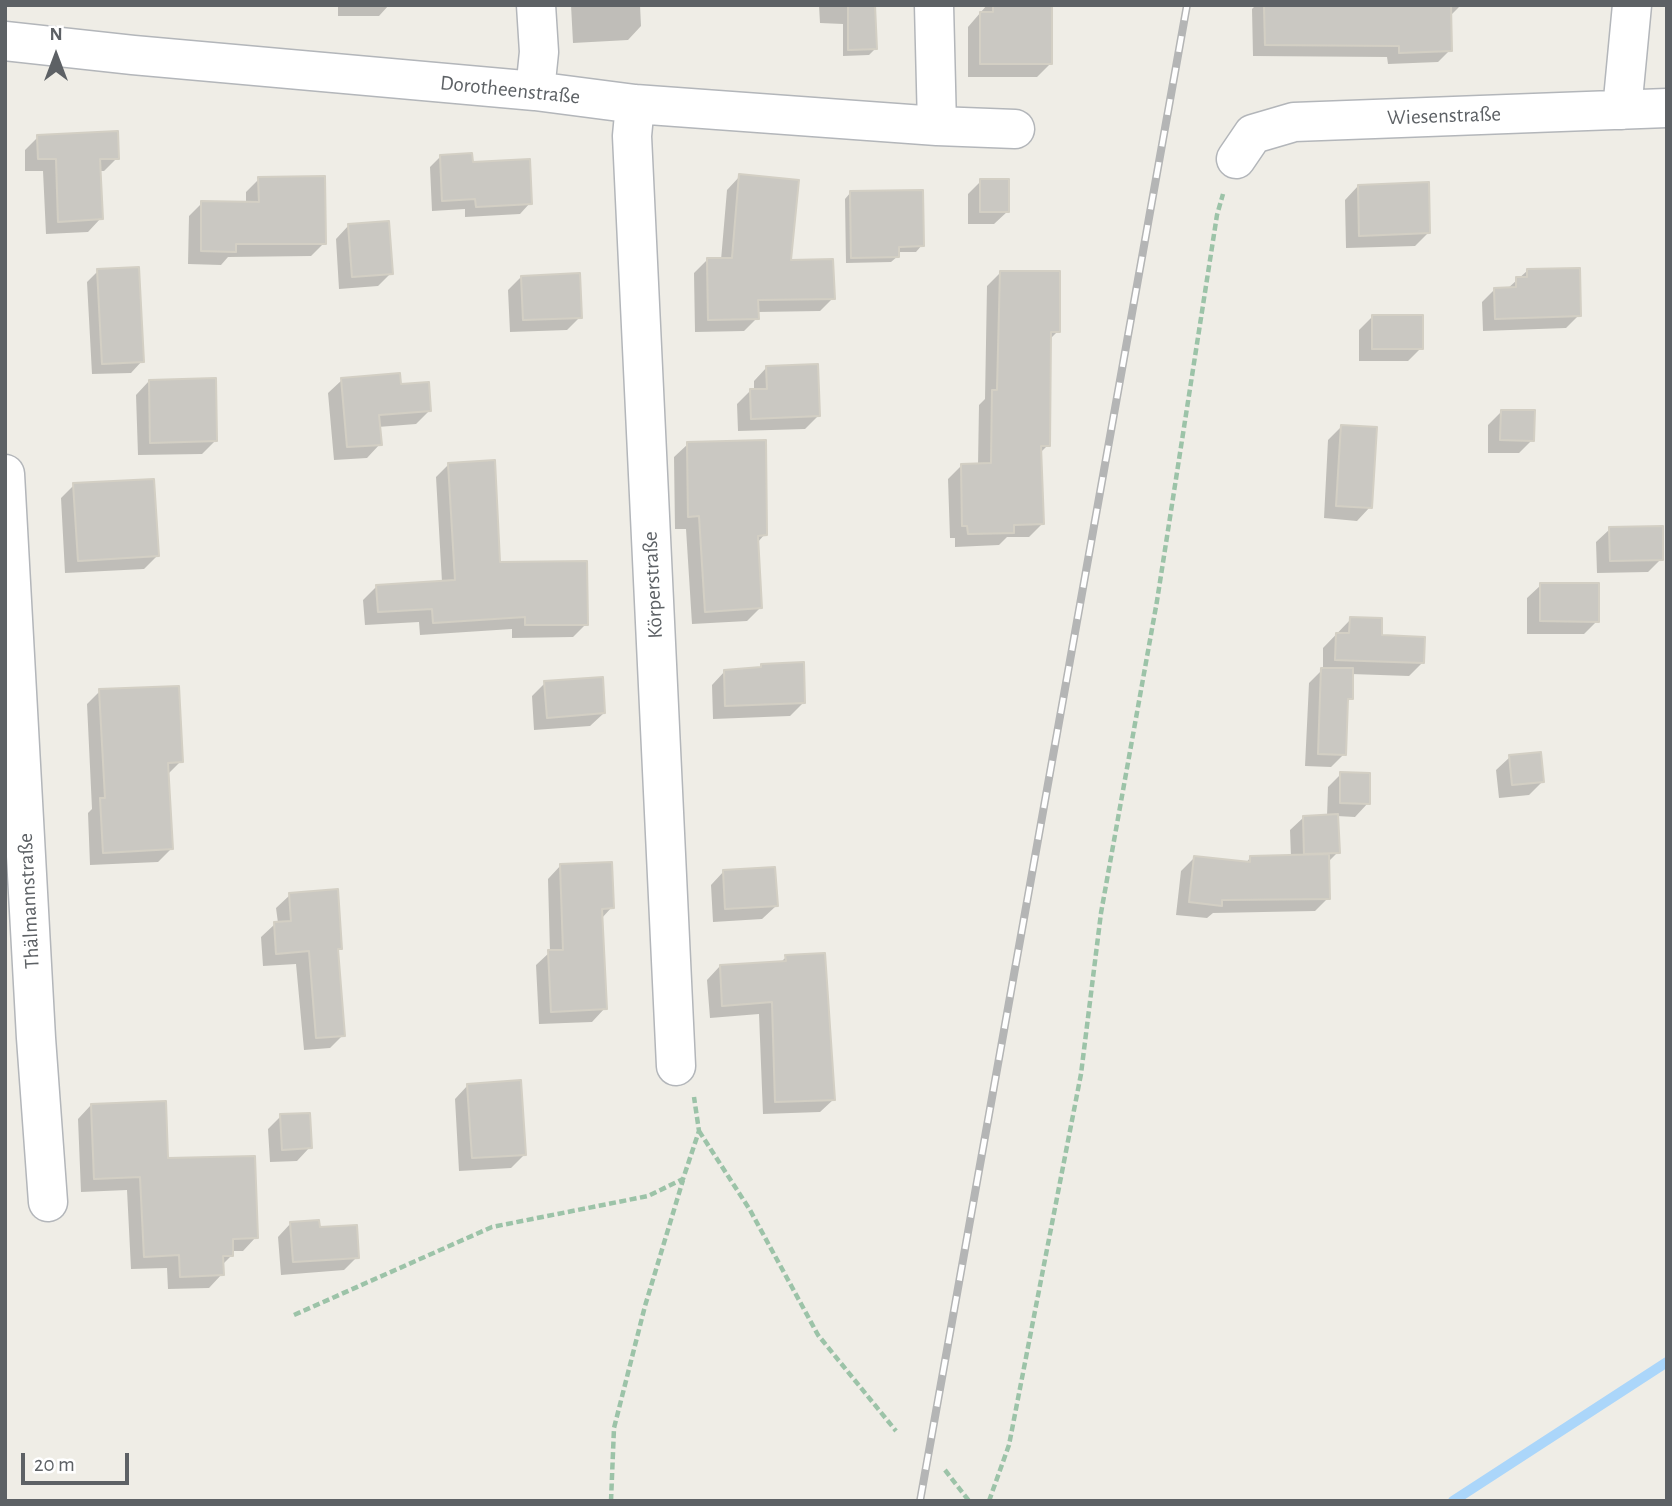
<!DOCTYPE html>
<html>
<head>
<meta charset="utf-8">
<style>
	body { margin:0 }
	#map { position:relative; width:1672px; height:1506px; overflow:hidden; background:#efede6; font-family:"Alegreya Sans",sans-serif }
	canvas { display:block }
	.frame { position:absolute; inset:0; border:7px solid #5d6165; pointer-events:none }
	.north { position:absolute; left:21px; top:21px; width:70px; height:70px; -webkit-text-stroke:5px #fff; paint-order:stroke; rotate:0deg; font-size:19px; font-weight:700; line-height:28px; text-align:center; color:#5d6165 }
	.north::after { content:''; display:block; margin:auto; width:24px; height:32px; background:#5d6165; clip-path:polygon(50% 0,100% 100%,50% 72%,0 100%) }
	.scale { position:absolute; left:21px; top:1453px; width:108px; height:32px; box-sizing:border-box; border:4px solid #5d6165; border-top:0; padding-left:9px; font-size:21px; line-height:24px; white-space:nowrap; color:#5d6165; -webkit-text-stroke:5px #fff; paint-order:stroke }
</style>
</head>
<body>
<div id="map">
<canvas width="1672" height="1506"></canvas>
<div class="frame"></div>
<div class="north">N</div>
<div class="scale">20 m</div>
</div>
<script>
const g = document.querySelector('canvas').getContext('2d');
g.lineJoin = 'round';
function fill(path, color) { g.fillStyle = color; g.fill(path, 'evenodd'); }
function trace(path, color, width, dash) { g.strokeStyle = color; g.lineWidth = width; g.lineCap = dash ? 'butt' : 'round'; g.setLineDash(dash || []); g.stroke(path); }
function label(font, color, halo, rows, align = 'center') {
  g.font = font + ' "Alegreya Sans",sans-serif'; g.lineWidth = 5; g.setLineDash([]); g.textBaseline = 'middle'; g.strokeStyle = halo; g.fillStyle = color; for (const [text, x, y, turn = 0] of rows) {
    g.save(); g.translate(x, y); g.rotate((+turn || 0) * Math.PI / 180); g.textAlign = isNaN(turn) ? turn : align; if (halo) g.strokeText(text, 0, 0); g.fillText(text, 0, 0); g.restore();
  }
}
fill(new Path2D(`
	M338,5H389L379,16H338Z
	M571,5H640L641,26L628,40L573,43Z
	M819,5H873L875,49L869,55L843,56V24L820,23Z
	M1050,5V64L1037,77H968V27L987,5Z
	M1256,5H1459V7L1449,17L1450,50L1438,62L1388,64L1387,57L1253,56L1252,9Z
	M38,137L117,158L104,171H99L101,218L88,232L46,234L43,171H25V150Z
	M441,156L472,164L530,203L520,214L465,217V209L432,211L430,167Z
	M740,176L789,262L833,298L820,311L757,312V318L744,331L695,332L694,273L707,260H721L727,190Z
	M259,179L324,243L311,256L228,257L221,265L188,264L189,216L202,203H246V192Z
	M981,181L1008,211L994,224H968V194Z
	M1358,186L1428,233L1415,246L1346,248L1345,200Z
	M851,192L922,245L916,252H898V256L891,262L846,263L845,199Z
	M349,225L391,273L378,286L339,289L336,239Z
	M98,271L142,361L131,373L92,374L87,282Z
	M1527,271L1579,315L1566,328L1483,331L1482,302L1495,289H1507Z
	M1001,272L1058,331L1049,340L1048,445L1040,453L1042,524L1029,537H1007L999,545L955,547V538H950L948,479L962,465H978L979,405L985,399L987,286Z
	M521,277L580,317L567,330L510,332L508,290Z
	M1372,317L1421,348L1408,361H1359V330Z
	M767,367L818,416L805,429L738,431L737,404L750,391H754V381Z
	M342,380L399,385L429,411L416,424L378,427L380,444L367,458L334,460L328,393Z
	M149,381L215,441L202,454L138,455L136,395Z
	M1502,411L1532,440L1519,453H1488V425Z
	M1342,426L1370,507L1357,521L1324,518L1328,440Z
	M688,444L765,534L757,543L761,607L747,621L692,624L686,529H675L674,457Z
	M449,464L499,564L586,624L573,637L512,638V629L420,635L419,622L365,625L363,600L377,586L442,582L436,477Z
	M74,485L157,556L144,569L65,573L61,498Z
	M1610,529L1661,559L1648,572L1597,573L1596,542Z
	M1541,585L1597,621L1584,634H1527V598Z
	M1351,619L1423,662L1409,676L1351,674V698L1346,703L1344,754L1331,767L1305,766L1309,683L1323,669V648Z
	M762,665L804,702L790,716L713,719L712,685L725,671L758,669Z
	M545,683L604,713L590,726L534,730L532,696Z
	M100,691L181,761L167,775L171,849L158,862L90,865L88,813L92,809L87,704Z
	M1510,757L1542,782L1529,795L1499,798L1496,770Z
	M1341,774L1368,803L1355,817L1337,816L1338,852L1327,863L1328,898L1315,911L1213,913L1207,918L1176,915L1181,871L1194,858L1245,864L1250,858L1291,857L1290,830L1304,817L1327,816L1328,787Z
	M561,865L612,907L601,919L605,1008L592,1022L539,1024L536,965L550,952L548,879Z
	M724,871L776,906L762,919L713,922L711,885Z
	M290,895L341,948L337,952L343,1035L330,1048L304,1050L296,964L263,966L261,937L275,924L278,923L276,908Z
	M786,957L834,1099L820,1112L763,1114L759,1014L710,1018L707,980L720,966L780,963Z
	M468,1085L524,1155L511,1168L459,1171L455,1099Z
	M91,1105L167,1160L256,1237L243,1251H231L232,1255L222,1265V1274L209,1288L168,1289L167,1268L131,1269L127,1190L81,1192L78,1119Z
	M281,1116L310,1147L297,1161L270,1162L268,1129Z
	M291,1223L318,1229L357,1257L344,1270L281,1275L278,1237Z`), '#0003');
trace(new Path2D(`
	M1453,1501L1667,1362`), '#abd6fa', 10);
const building = new Path2D(`
	M848,5H875L877,49L848,50Z
	M993,5H1052V64H980V12H993Z
	M1264,5H1451L1452,51L1399,53V46L1265,45Z
	M118,131L119,159H100L103,219L58,222L56,159H38L37,135Z
	M472,153L473,162L530,159L532,204L476,207L475,199L442,201L440,155Z
	M739,174L799,180L791,260L833,259L835,299L758,300L759,319L708,320L707,258H732Z
	M325,176L326,244H236V252L201,251V201L259,202L258,177Z
	M980,179H1009V212H980Z
	M1429,182L1430,233L1359,236L1358,185Z
	M923,190L924,246L899,247V257L851,258L850,191Z
	M389,221L393,274L352,277L348,224Z
	M139,267L144,362L102,364L97,269Z
	M1580,268L1581,316L1495,319L1494,288L1516,287V277H1527V269Z
	M1000,271H1060V332H1051L1050,446H1041L1044,524L1014,525V533L968,534L967,526H962L961,464L991,463L992,390H997Z
	M580,273L582,318L523,320L521,276Z
	M1372,315H1423V349H1372Z
	M818,364L820,416L751,419L750,389H767L766,366Z
	M400,373L401,384L429,382L431,411L379,415L382,445L347,447L341,378Z
	M216,378L217,441L150,443L149,380Z
	M1501,410H1535L1534,441L1500,440Z
	M1341,425L1377,427L1372,508L1336,506Z
	M766,440L767,535L758,536L762,608L705,612L699,516L688,517L687,442Z
	M495,460L500,562L587,561L588,625H525V617L433,623L432,609L378,612L376,585L455,580L448,463Z
	M154,479L159,556L78,561L73,483Z
	M1663,526V560L1610,561L1609,527Z
	M1540,583H1599V622L1540,621Z
	M1350,617L1382,618V635L1425,637L1424,663L1335,660L1336,633H1349Z
	M804,662L805,703L725,706L724,670L761,667V664Z
	M1321,668H1353V699H1348L1346,755L1318,754Z
	M603,677L605,713L547,718L544,681Z
	M179,686L183,762L168,763L173,849L103,853L100,798H105L99,689Z
	M1541,752L1544,782L1512,785L1509,755Z
	M1340,772L1370,773V804L1340,803Z
	M1338,814L1340,853L1304,854L1303,816Z
	M1329,854L1330,899L1222,900V906L1189,902L1194,856L1250,862V856Z
	M612,862L614,908L602,909L607,1009L551,1012L548,950H563L560,864Z
	M775,867L778,906L725,909L723,870Z
	M338,889L342,949H338L345,1036L316,1038L309,951L276,954L274,922L291,921L289,893Z
	M825,953L835,1100L775,1102L772,1002L722,1006L720,965L786,961L785,955Z
	M521,1080L526,1155L472,1158L467,1084Z
	M166,1101L168,1158L255,1156L258,1238L233,1239V1256H223L224,1275L180,1277L179,1255L144,1257L140,1177L94,1179L91,1104Z
	M310,1113L312,1148L282,1150L280,1114Z
	M319,1220L320,1227L357,1225L359,1258L293,1262L290,1222Z`);
fill(building, '#cac8c2');
trace(building, '#d3cfc4', 2);
const minor = new Path2D(`
	M934,5L937,126
	M5,41L133,55L535,91L635,104L937,126L1015,129
	M535,91L539,52L536,5
	M635,104L632,136L676,1066
	M1622,110L1632,5
	M1236,159L1253,134L1294,122L1667,108
	M5,474L36,1038L48,1202`);
trace(minor, '#b3b6ba', 41);
trace(new Path2D(`
	M699,1131L750,1210L818,1335L896,1431
	M294,1315L492,1227L648,1196L683,1179L699,1131L694,1097
	M945,1470L969,1501
	M611,1501L614,1428L645,1306L683,1180
	M989,1501L1009,1445L1081,1074L1101,913L1157,601L1217,215L1223,194`), '#9cc3a8', 4.5, [7, 3.5]);
trace(minor, '#fff', 38);
const rail = new Path2D(`
	M920,1501L1187,5`);
trace(rail, '#b4b5b5', 8);
trace(rail, '#fff', 5, [16]);
label('21px', '#5d6165', '#fff', [
	["Dorotheenstraße",510,90,6],
	["Wiesenstraße",1444,116,-2],
	["Körperstraße",653,585,-93],
	["Thälmannstraße",29,901,-93]
]);
</script>
</body>
</html>
